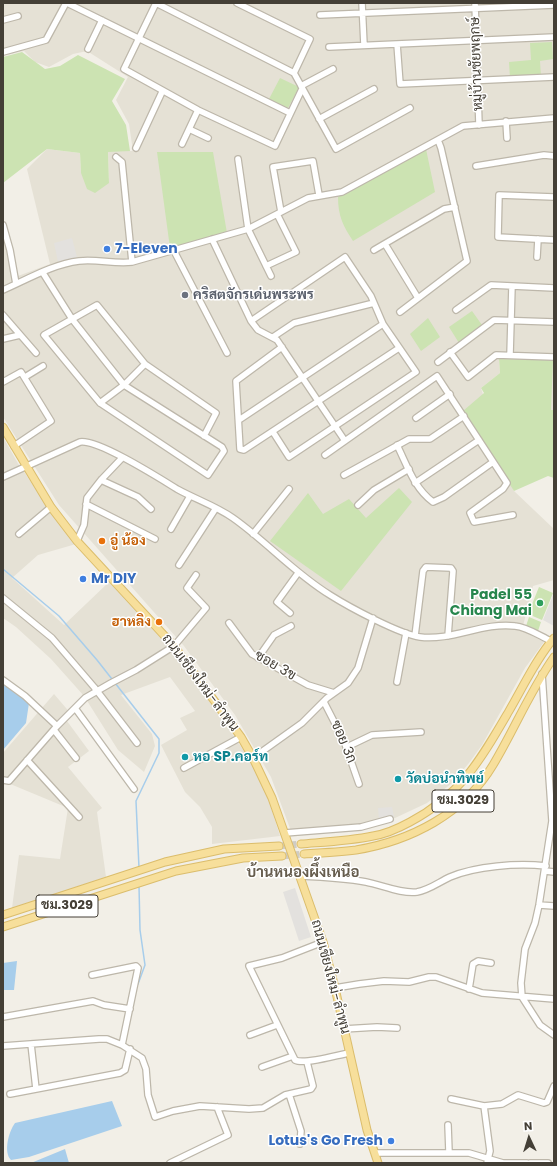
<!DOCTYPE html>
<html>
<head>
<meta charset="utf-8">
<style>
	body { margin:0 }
	#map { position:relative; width:557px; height:1166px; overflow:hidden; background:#f2efe7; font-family:Poppins,sans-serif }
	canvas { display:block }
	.frame { position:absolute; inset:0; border:4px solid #443f36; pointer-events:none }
	.north { position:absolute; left:509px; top:1118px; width:40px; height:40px; -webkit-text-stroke:3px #fff; paint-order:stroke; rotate:356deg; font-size:11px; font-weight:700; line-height:16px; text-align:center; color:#443f36 }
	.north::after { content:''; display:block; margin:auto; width:14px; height:18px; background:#443f36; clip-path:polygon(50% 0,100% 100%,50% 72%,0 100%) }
</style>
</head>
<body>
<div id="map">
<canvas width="557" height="1166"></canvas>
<div class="frame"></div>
<div class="north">N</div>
</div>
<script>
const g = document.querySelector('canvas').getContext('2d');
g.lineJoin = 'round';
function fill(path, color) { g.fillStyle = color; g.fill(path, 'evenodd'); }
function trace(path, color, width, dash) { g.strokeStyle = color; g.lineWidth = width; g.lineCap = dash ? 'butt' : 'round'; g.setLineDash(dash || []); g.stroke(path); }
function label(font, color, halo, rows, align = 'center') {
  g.font = font + ' Poppins,Sarabun,sans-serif'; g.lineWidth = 3; g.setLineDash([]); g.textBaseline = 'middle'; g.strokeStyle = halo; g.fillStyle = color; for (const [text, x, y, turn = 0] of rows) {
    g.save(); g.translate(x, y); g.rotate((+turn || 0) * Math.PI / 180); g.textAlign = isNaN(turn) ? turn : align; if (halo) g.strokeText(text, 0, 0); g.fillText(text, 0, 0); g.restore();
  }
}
fill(new Path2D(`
	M3,3H554V410L551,411L499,359L500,373L481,388L514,491L554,529V580L533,586L522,630L544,642L525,668L482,745L469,763L452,783L427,803L395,818L358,826L291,831L271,777L235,715L184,646L59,505L3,417V221L18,276L50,264L27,169L47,149L80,153L81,173L109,183L108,151H133L129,124L116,100L128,77L87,51L73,54L49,67L35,62L24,51L3,56Z
	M3,437L20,467L3,475Z
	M23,470L46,505L76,544L38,555L12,578L64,625L109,582L149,623L205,695L249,758L268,797L280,836L212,844V827L200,807L185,792L161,745L187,730L180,718L195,711L170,677L121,695L152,734L155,746L144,772L118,750L84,696L51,659L16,627L3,618V480Z
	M54,694L72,715L67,721L89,751L68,767L102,808L97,812L106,877L12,908L19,855L60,859L68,808L3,781V753Z`), '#e5e1d5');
fill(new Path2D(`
	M552,42L553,59L540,61L541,77L510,78L509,62L531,60L530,43Z
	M22,52L45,69L60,66L78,55L125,79L112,101L126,125L130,151L108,152L109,183L95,193L87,189L81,173L80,153L47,149L3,183V57Z
	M280,78L299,87L288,108L269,99Z
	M426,149L435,192L353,241C343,226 338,216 338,197Z
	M157,152H213L227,233L170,248Z
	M472,311L482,325L459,343L449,327Z
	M428,318L440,337L421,351L410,334Z
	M499,359L553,360L551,410H554V478L548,476L514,491L463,411L484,393L481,388L500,373Z
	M399,488L412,502L341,591L270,541L308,493L323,514L349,499L366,518Z
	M539,587L553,593L542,620L528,614Z
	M529,617L541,622L538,631L526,626Z`), '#cce3b2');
fill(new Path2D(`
	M72,238L77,257L58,262L54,243Z
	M553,595H554V626L543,620Z
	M392,807L394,817L379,820L378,808Z
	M295,888L311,937L299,941L283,892Z`), '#e3e1de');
fill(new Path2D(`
	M3,685H9L29,703L26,723L3,750Z
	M17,961L14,990H3V963Z
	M112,1101L122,1126L29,1157L11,1160C3,1152 9,1131 15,1123Z
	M65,1149L69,1163H31Z`), '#a7cdeb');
trace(new Path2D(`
	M3,569L59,616L97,660L159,739V753L136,801L139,868
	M138,984L145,965L140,930L139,886`), '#a7cdeb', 1.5);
trace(new Path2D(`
	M279,846L301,844
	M282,856L304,854`), '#cfccc4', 7, [7, 3.5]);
const minor = new Path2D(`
	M67,3L290,113
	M156,3L294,73L336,149L410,108
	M156,3L124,69L198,110L275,146L302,89
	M237,3L310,39L294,73
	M362,3L364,45
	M475,3L479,125
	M320,15L554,5
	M3,20L18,16
	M397,44L400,84L554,77
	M329,47L554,37
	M88,49L102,20
	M3,52L46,40L66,3
	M301,86L333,69
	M319,119L374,89
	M506,121L507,138
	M189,129L208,138
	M182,144L198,110
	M136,148L162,92
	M116,157L122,162L132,262
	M238,159L248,229L271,276
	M476,166L544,155L554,156
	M554,197L499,195L498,237L554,240
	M281,212L273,167L313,161L319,195
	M3,225L10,250L16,284
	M212,239L251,321L258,330L277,340L345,441
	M385,244L418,298
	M374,250L444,209L455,207
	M174,251L227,353
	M537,257L538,239
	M266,266L296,252L277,214
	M43,273L72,319L124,385L222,447L224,451L208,475L100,403L44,335L97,305L145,364L216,413L204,436
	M3,290C26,280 53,264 79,261C97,259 114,264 132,262L248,229L308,198L342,192L463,126L554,118
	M456,310L491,285L554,288
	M400,312L467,261L441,148L438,140
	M3,315L36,353
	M251,321L345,257L371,296L383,324L416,372L289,457L273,432
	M273,337L294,323L374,303
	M3,339L20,335
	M282,347L236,381L240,449L244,450L399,348
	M450,352L468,377L496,355L554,357
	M510,355L512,286
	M438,362L494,320L554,322
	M25,377L43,366
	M3,382L21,372L51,421L14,446
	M100,403L124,385L145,364
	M416,418L450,394
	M239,420L383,324
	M397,445C407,465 414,488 433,502L444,497L493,462
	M325,455L437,376L507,483L503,489L470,513L474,522L513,515
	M344,475L409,439H430L464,416
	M3,477L80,442C98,439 159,478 177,489C195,499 216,506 233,518C267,542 294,573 330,595C349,607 399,634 420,637C452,641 483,622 515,626C527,627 540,636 551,641
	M101,480L138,497L151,509
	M415,483L479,440
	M86,504L155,539
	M358,505L374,490L409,469
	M171,529L190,496
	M19,534L51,507
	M253,534L289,489
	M77,541L84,525L87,498L101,480L122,458
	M179,565L216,508
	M3,598L52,638L94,687L137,743
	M290,613L277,602L298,573
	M229,623L252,654L308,685L334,693
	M415,636L423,571L426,567L451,568L453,571L448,636
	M258,658L274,635L291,626
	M542,674L552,821L539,905L535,923L525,949L521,983L522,997L540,1025L554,1035
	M3,680L25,696L57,726
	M397,682L406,633
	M324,702L344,741L359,784
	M75,708L134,789
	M54,730L76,758
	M347,747L372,735L421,732
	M253,758L302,723L327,698L348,683L358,668L373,618
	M27,760L79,817
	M184,768L241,737
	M3,780L9,781L57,726L85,698L111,683L136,670L174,646L206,608L187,588L196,575
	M285,833L361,827L390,819
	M545,871L554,872
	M300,876C322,877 344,878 366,882C382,885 401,894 417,892C429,890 439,882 450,877C476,866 517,863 546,866
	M539,905L554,906
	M323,942L282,958L249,966L295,1060C304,1065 337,1055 349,1053
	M92,975L136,966L138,968L122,1045
	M335,988L359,984L384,981L409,982L429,977H436L482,993L554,999
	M469,989L473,964L478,961L491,963
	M3,1017L93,1001L104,1005L130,1009
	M344,1029L377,1027L397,1028
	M250,1035L277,1025
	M31,1044L36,1089
	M3,1046L99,1039H107L122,1045L142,1058L146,1069L148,1095L155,1117L173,1111L200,1106L249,1109L263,1108L285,1095L311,1089L313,1086L307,1062
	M262,1067L293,1056
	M10,1094L120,1073L125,1070L130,1049
	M289,1094L301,1131L300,1144
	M451,1099L484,1106L502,1104L518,1095L544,1103L547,1102L554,1086
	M484,1106L490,1151L487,1163
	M448,1125L449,1152
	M375,1153H469L503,1163H527
	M170,1163L228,1135L217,1107
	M530,1163H548`);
const major = new Path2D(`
	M3,427L51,507L77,541L174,646L241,737L253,758L272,798L323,942L335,988L367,1130L378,1163
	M301,844C325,842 349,841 373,836C386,834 399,828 410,822C461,795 481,759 509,711C523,687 536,659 554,638
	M304,854C321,853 339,852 356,850C410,841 464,814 493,765C514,730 530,691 554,657
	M3,915L165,862L224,849L279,846
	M3,927L176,871L243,858L282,856`);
trace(minor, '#bdb7aa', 8);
trace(major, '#dbbd6c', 9);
trace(minor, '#fff', 5.5);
trace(major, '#f7df9b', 7);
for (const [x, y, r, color] of [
	[107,249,4,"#3f7fe0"],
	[185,295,4,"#6b7280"],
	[102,541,4,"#e8710a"],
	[83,579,4,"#3f7fe0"],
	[540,603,4,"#2e9e5b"],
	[159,622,4,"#e8710a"],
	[185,757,4,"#0f9aa8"],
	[398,779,4,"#0f9aa8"],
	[391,1141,4,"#3f7fe0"]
]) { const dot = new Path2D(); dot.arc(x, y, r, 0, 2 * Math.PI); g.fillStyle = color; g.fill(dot); trace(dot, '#fff', 1.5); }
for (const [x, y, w] of [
	[463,801,62],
	[67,906,62]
]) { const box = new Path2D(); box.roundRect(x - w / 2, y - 11, w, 22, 3); g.fillStyle = '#fff'; g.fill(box); trace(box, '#443f36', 1); }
label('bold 13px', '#443f36', null, [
	["ชม.3029",463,801],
	["ชม.3029",67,906]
]);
label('14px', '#443f36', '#fff', [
	["หมู่บ้านชัยพฤกษ์",477,64,-92],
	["ซอย 3ข",275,666,30],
	["ถนนเชียงใหม่-ลำพูน",200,683,53],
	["ซอย 3ก",343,742,67],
	["ถนนเชียงใหม่-ลำพูน",330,977,75]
]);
label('bold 14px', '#366cbe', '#fff', [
	["7-Eleven",115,249],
	["Mr DIY",91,579],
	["Lotus's Go Fresh",383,1141,"right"]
], 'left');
label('bold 14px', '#5b616d', '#fff', [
	["คริสตจักรเด่นพระพร",193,295]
], 'left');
label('bold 14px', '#c56008', '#fff', [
	["อู่ น้อง",110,541],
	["ฮาหลิง",151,622,"right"]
], 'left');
label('bold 14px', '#27864d', '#fff', [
	["Padel 55",532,595],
	["Chiang Mai",532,611]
], 'right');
label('bold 14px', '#0d838f', '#fff', [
	["หอ SP.คอร์ท",193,757],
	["วัดบ่อนำทิพย์",406,779]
], 'left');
label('bold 15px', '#665d4e', '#fff', [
	["บ้านหนองผึ้งเหนือ",303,873]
]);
</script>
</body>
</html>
